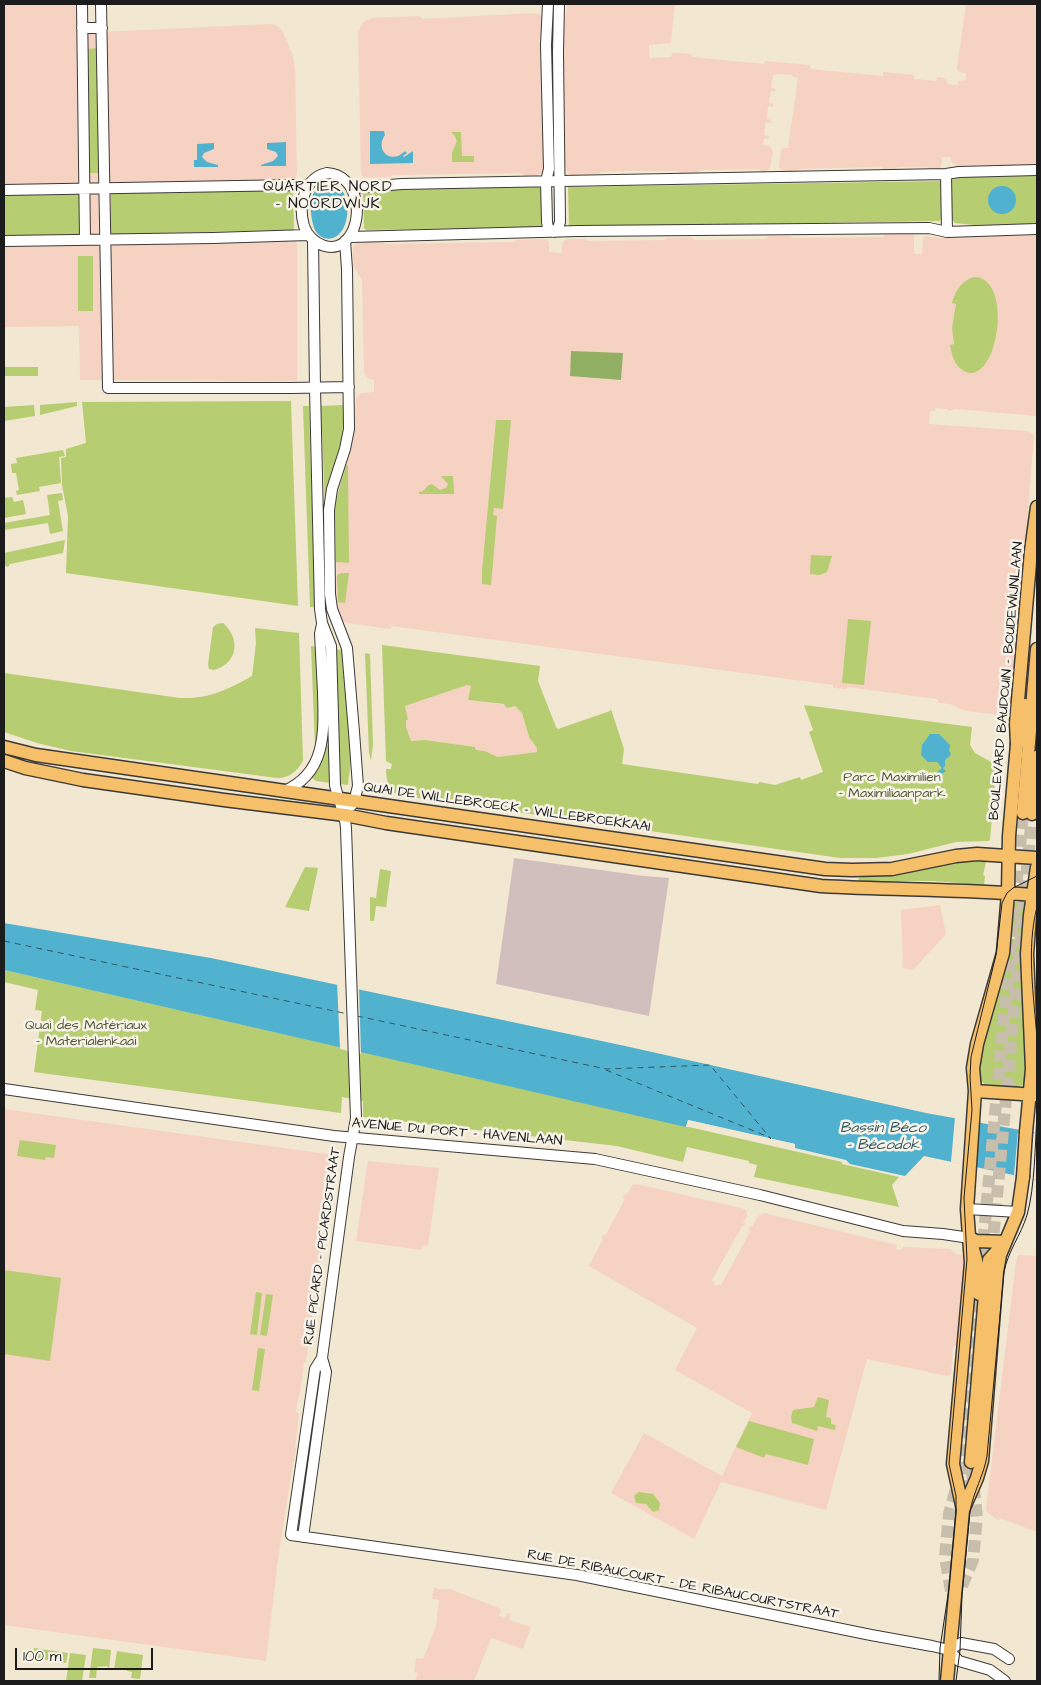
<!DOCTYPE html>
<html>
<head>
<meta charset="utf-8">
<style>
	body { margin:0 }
	#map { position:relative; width:1041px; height:1685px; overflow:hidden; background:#f2e7d0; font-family:"Architects Daughter",sans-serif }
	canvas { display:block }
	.frame { position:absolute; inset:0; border:5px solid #1c1c1c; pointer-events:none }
	.scale { position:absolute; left:15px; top:1648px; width:138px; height:22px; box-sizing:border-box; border:2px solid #1c1c1c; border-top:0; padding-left:6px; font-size:15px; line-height:18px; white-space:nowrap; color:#1c1c1c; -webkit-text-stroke:4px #f7f3e8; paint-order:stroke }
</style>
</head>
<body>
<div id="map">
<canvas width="1041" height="1685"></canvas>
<div class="frame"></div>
<div class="scale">100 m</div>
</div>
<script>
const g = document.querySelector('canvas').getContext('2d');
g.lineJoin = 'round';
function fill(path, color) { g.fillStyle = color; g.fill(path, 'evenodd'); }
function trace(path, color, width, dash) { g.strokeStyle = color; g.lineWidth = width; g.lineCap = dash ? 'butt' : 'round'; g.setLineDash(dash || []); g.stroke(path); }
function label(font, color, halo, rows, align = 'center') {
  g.font = font + ' "Architects Daughter",sans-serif'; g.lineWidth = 5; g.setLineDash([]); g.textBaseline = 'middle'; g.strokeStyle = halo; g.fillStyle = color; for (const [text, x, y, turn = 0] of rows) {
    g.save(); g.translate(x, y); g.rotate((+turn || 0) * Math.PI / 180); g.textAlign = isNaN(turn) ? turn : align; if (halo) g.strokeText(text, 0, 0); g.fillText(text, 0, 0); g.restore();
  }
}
fill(new Path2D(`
	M4,4H79L80,33L271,24L276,25L282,30L293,56L295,71L297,173L293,188L111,191V233L294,230L297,246V381L80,380L79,326L4,327Z
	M567,4H675L671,43L649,45V58L671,57L672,53H683L691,54L692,57L764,64L765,61L810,65V69L883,76V72L914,75V79L936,81L937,77L945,78L948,84L957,85L959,81L966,80V73L959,72L957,69L966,4H1037V165L957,166L952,163L951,157H942L941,167L938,169H930L927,167H897L896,170H883L882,167L799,169L797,171H783L779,167L781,149L783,148H788L798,78L793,77L792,75L780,74L773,75L771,88L776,89L775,92L771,91L769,103L773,104V107L768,106L767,119L771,120V123L766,122L764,135L769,136L768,139L764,138L763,145L770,146L773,151L770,168L765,172H762L759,169L700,170L698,173H681L678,171H624L623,174L621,171L601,172L599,174L572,175L568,173L565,168L545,169L543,173L538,175L525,176L522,173L392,175L389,177L367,178L362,176L361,171L358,32L363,22L373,18L419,16L423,19L532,13L539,14L542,17H566Z
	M885,234H914V254H922L923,238L925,236L940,238L1037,235V416L956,409L948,411V409L935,408V411H930L929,424L1027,431L1034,435L1025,546L1019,548V552L1024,555L1018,618L1015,620L1008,619L1007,626L1015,628L1017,631L1009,716L966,711L950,704L938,703L937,699L847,687V689L833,688V685L391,626L390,629L347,623L342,620L335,604L334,580L337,575L336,562L335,559L332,513L337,484L353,438L356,398L361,393L374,392V380L367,378L364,372L362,280L353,266V247L355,244L360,242H383L385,244L514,242L516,240L544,239L549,242V252L562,253V243L567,239H586L588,241L664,240L667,238L691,237L694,240L766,239L768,236H789L792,238L883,237Z
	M467,685L471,686L469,700L515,706L522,713L529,737L537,748V752L498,757L485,751L476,750L475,747L425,740L411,741L406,727L405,706Z
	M940,905L946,934L913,970L903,968L901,910Z
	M4,1109L334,1155L306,1362L304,1363L299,1399H298L296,1411L299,1414L295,1447L296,1448L294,1462H293L277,1567L266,1661L4,1625Z
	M368,1161L439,1168L428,1246L423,1245L422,1250L356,1241Z
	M636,1184L741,1208L746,1210L747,1216L743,1223L746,1224L744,1226H742L712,1280L714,1282L713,1284L717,1286L719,1284L721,1285L751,1230L749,1229L750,1226L752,1227L758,1216L764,1213L897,1245L896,1249L902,1250L903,1247L950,1249L956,1254L963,1255L964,1280L958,1346H953L951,1375L947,1376L867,1359L826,1510L721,1482L694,1539L611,1493L644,1433L722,1476L752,1413L675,1370L697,1328L589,1266L603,1239L601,1238L603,1235L605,1236L625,1199L623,1198L624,1195L629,1192L632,1185Z
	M1018,1255L1037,1256V1532L1000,1518L999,1520L996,1519L987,1512L986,1508L1016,1263Z
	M434,1587L441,1590V1589H450L501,1609L499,1616L505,1618L507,1613L511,1614L509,1620L531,1627L523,1649L491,1638L474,1681H415L418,1673L414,1672L416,1658L423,1659L436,1626L439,1600L432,1599Z`), '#f6d2c3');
fill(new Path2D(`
	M514,858L644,876L669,878L649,1016L496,984Z`), '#d1bfbd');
fill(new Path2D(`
	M98,48L100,173H90L88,49Z
	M451,132H461L462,156H474V162H452C452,162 452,154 452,153C455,143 461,142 451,132Z
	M1037,174V224L974,225L955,223L952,219L951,182L953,179L968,176Z
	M941,181L942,218L939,221L569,227L568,187Z
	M541,187V227L366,230L364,228L363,192L366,190Z
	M293,188L294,230L111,234V191Z
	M79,192L80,234L4,236V193Z
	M78,256H93V311H78Z
	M973,277C1015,275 998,389 964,371C954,366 952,355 950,345L954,344L952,328L956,304L952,303C955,291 961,282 973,277Z
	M4,367H38V376H4Z
	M291,401L298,606L66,573L68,516L62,485L61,458L66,457V449L86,443L82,402Z
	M77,402V406L40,415V405Z
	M34,405L35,416L4,421V407Z
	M343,405C345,443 335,470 325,506L321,406Z
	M303,406H309L315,607H310Z
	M496,420H511L503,509L494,508L493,515L497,516L491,585L482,584V571Z
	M63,450L65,456L59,457L61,483L39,487L40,491L17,495L16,491L19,490L16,473H12L11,464L17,463L16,458Z
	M346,465L348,466L349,563L336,562L335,503Z
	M441,476H453L454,494H419V492C426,492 425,485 432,484L440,490L446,488L448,484Z
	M62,493L63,500L58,501L63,531L50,534L48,523L4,530V523L50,515L47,495Z
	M12,497L14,502L23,500L26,514L4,518V498Z
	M65,540L63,553L10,564L8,567L4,565V553Z
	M811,555L832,556L827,572L820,575L810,574Z
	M341,573H349L345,603L338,602L337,575Z
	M848,619L871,621L864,685L842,683Z
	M223,623C241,639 238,663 214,670L209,669L208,664L213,627L217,624Z
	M255,628L299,633L303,761C297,771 290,778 277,778L71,751L37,743L4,732V673L180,698C209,699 227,690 252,676L256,643Z
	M382,645L540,666L538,681L556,727L558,729L610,711L611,709L624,749L622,764L758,784L759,782L775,785L800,777L801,780L823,772L809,732L813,730L804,705L972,727L970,745L975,753L993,763L996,769L990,840L988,841L956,842L908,854L876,858H840L397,795C389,789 386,780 386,769H391L392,764L386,761ZM467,685L471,686L468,700L504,704L507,708L515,706L522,713L529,737L537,748V752L498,757L485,751L476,750L475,747L425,740L411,741L406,727V720H408L405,706Z
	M311,646L317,647L319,726L315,747Z
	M335,649L342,650L351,757L348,785L339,784Z
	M365,653L370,654L373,744L371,761L369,752Z
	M327,745H330L331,783L316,781L311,777L324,756Z
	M962,861L986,862L983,875L985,876L984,885L933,881H859L858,878L864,876Z
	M305,867L318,868L309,911L285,907Z
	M380,869L391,871L386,907L376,906L374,921H370V897L376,898Z
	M1016,902L1022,903L1026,909L1029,1063L1025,1084L1018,1087L985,1084L980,1081C974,1060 998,996 1003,972C1005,963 1006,954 1008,945H1011V939H1015V937L1009,936L1013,904Z
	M4,970L842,1162V1164L899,1177L892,1185L899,1207L754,1177L757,1165L749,1163V1161L687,1147L683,1162L617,1146L363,1117V1101L342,1097L341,1113L34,1072L42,1011L35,1010L38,990L4,982Z
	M20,1140L56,1145L54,1158L46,1157L45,1160L17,1156Z
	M4,1270L61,1278L50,1361L4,1354Z
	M256,1292L262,1293L257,1335L250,1334Z
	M266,1294L273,1295L267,1336L260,1335Z
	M258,1348L265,1349L259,1391L252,1390Z
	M818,1397L829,1400L826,1417L831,1418V1424L836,1425L835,1430L818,1426L817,1431L792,1423L791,1417L793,1410L814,1407Z
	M749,1421L814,1439L808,1465L766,1454L764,1458L736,1447Z
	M639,1492L653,1494L660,1503L659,1510L653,1512L646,1504L636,1503L634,1496Z
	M34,1648L68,1653L66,1663L33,1658Z
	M93,1648L111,1650L109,1669L107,1666L97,1667L96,1678H89Z
	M117,1651L143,1655L140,1679L131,1678L132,1672L127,1671L126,1669H114Z
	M70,1653L86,1655L82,1681H66Z`), '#b7cd71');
fill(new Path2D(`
	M571,351L623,353L621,380L570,376Z`), '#91b063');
fill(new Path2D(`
	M370,131H384L385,135C374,151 392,165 405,151L407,153L403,156L404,157L413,151V163L370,164Z
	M286,142V166H261V165L273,161L278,156L276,152L267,149V143Z
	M214,143V149L204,153L202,157L207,162L218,165V167H194V160H197V144Z
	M328,183C357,183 352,246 324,238C318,236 314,230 313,224C309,208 309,185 328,183Z
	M988 200a14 14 0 1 1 28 0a14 14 0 1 1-28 0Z
	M930,734H939L950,745L949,750L951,755L945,760V766L943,768L946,771L939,776L935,774L942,768L937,762H928L921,755L922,745Z
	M4,923L211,958L625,1046L926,1113L1037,1133V1180L924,1156L905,1176L850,1164L846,1160L795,1148V1144L688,1120L686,1127L4,970Z`), '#50b2cf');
fill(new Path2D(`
	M337,982L359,987L361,1054L340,1049Z
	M955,1117L979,1123L975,1167L951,1162Z
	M688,1120L795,1144L794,1150L793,1146L690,1123L689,1127H686Z
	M1018,1131L1037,1133V1180L1014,1175Z`), '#f2e7d0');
trace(new Path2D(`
	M4,941L348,1014
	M357,1016L606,1069L710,1065L771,1139
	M606,1070L771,1138`), '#315864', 1, [6, 5]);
trace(new Path2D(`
	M992,1251L1032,814
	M960,1492L1023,813
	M962,1586L973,1560L977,1517L971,1462
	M951,1591L945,1557L949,1514L958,1481`), '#c7beac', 12, [12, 6]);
const tertiary = new Path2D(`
	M82,4L85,240
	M101,4L108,388H291L349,387
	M548,4L546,45L549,169L546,181L547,222L548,228L554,232
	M82,28H102
	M327,173C358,175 364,217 349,237C336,256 310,245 304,226C298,205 304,178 327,173Z
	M946,174L947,232
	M352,188L402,184L451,183L946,174L959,172L1037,170
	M4,190L296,185L308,186
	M554,232L558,228L560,222L558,52L559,4
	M350,237L578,231L929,228L947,232L1037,229
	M4,241L213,238L308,235
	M345,241L347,269L349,429L345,449L332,489L329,510L330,594L332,609L347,648L354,732L358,786L354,802L351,806
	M284,791C327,773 324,730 323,692C322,672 321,653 320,634L322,624
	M4,1089L334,1136L595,1159L760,1195L903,1231L943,1234L970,1238
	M967,1209L1018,1212
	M322,1358L315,1369L291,1535L577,1575L871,1635L932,1646L949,1650L959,1661L990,1670L1005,1681
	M303,1537L326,1372L322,1358L349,1157L356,1118L346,828C345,813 338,800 335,785L331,646L322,623L320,609L315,388L313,241
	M949,1650L961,1643L994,1649L1009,1659`);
const primary = new Path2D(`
	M4,747L36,755L825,869L852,870L892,869L956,856L977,854L1037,858
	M4,761L25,768L83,780L224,800L345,815L386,823L821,886C892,890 962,889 1033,895
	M975,1091L1037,1095
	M1026,1132L1032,1069L1027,954L1030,915L1037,867
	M970,1238L976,1241L1005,1242
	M963,1510L953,1464L971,1263L967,1209L975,1091L973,1068L977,1044L1003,953L1008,893L1009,836L1017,744L1016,723L1031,551L1037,507
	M947,1681L963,1510L977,1478L982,1461L997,1272L1000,1255L1018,1212L1023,1177`);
const trunk = new Path2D(`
	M1037,517V523
	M1017,744C1023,731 1020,717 1025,705
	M1023,813L1037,649
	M1032,814L1037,757
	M970,1238L976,1260L979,1294
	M971,1462L987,1271L989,1260L1005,1242`);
trace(tertiary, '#3c3a37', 12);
trace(primary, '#3c3a37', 15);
trace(trunk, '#3c3a37', 15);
trace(tertiary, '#fff', 10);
trace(primary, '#f6c06b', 12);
trace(trunk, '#f6c06b', 12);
trace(new Path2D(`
	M1037,907C1026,949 1034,996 1037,1039
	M939,1681L940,1648L949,1588L956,1510V1496L949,1464L967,1259L964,1198L972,1110L970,1077L971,1057L996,955L1002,903L1007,893L1013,888L1037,876
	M956,1681L960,1650L962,1595L970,1512C973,1492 984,1475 987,1456L1004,1272C1008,1251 1021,1235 1027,1215C1035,1187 1035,1145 1037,1115`), '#1c1c1c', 1);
const primaryBridge = new Path2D(`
	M1023,1177L1026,1132`);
trace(primaryBridge, '#3c3a37', 15, []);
trace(primaryBridge, '#f6c06b', 12);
label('14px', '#1c1c1c', '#f7f3e8', [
	["BOULEVARD BAUDOUIN - BOUDEWIJNLAAN",1007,681,-85],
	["QUAI DE WILLEBROECK - WILLEBROEKKAAI",507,808,8],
	["AVENUE DU PORT - HAVENLAAN",457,1133,5],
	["RUE PICARD - PICARDSTRAAT",323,1246,-82],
	["RUE DE RIBAUCOURT - DE RIBAUCOURTSTRAAT",683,1585,11]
]);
label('14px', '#525a3a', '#f7f3e8', [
	["Parc Maximilien",892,778],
	["- Maximiliaanpark",892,794],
	["Quai des Matériaux",86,1026],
	["- Materialenkaai",86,1042]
]);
g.letterSpacing = '1px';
label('15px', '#1c1c1c', '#f7f3e8', [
	["QUARTIER NORD",328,188],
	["- NOORDWIJK",328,205]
]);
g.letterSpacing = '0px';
label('italic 15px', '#315864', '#f7f3e8', [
	["Bassin Béco",883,1129],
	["- Bécodok",883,1146]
]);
</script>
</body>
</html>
